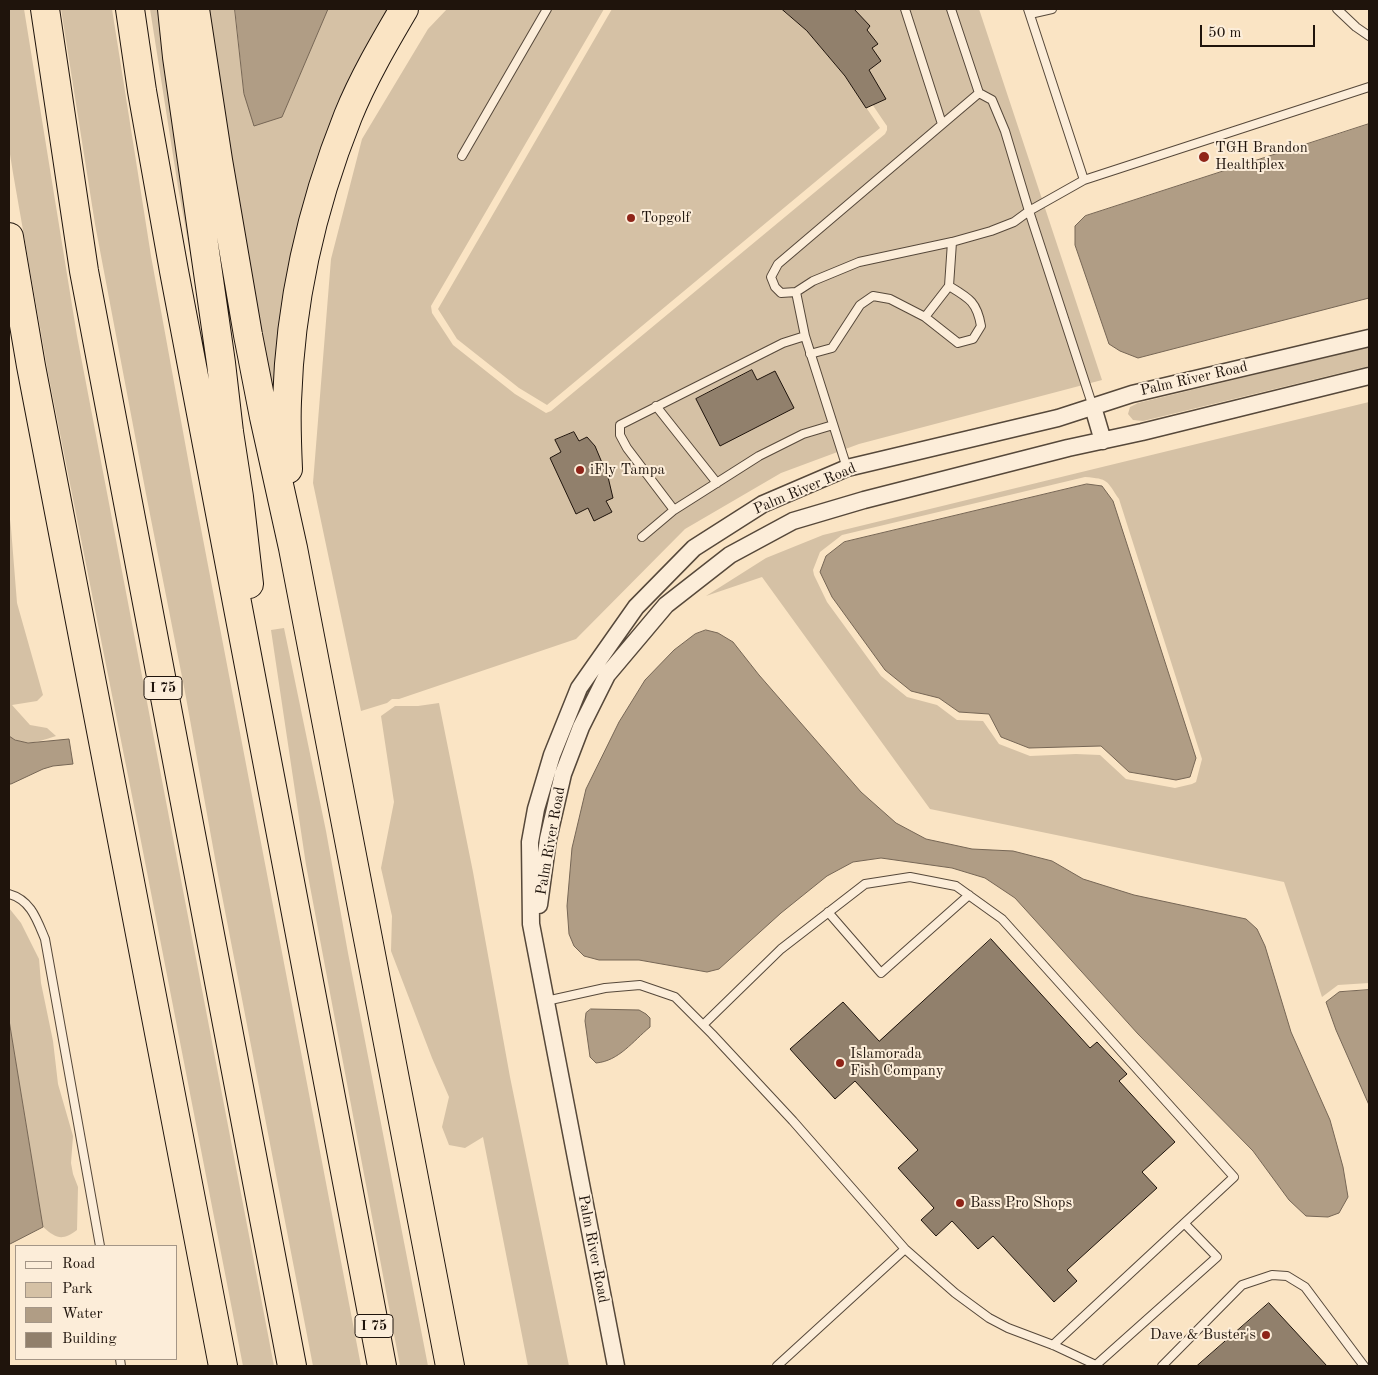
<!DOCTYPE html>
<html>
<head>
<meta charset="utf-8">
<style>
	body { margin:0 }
	#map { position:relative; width:1378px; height:1375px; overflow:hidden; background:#fae4c4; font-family:"Old Standard TT",serif }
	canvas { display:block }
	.frame { position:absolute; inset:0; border:10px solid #1f140c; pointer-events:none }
	.legend { position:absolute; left:15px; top:1245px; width:162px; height:115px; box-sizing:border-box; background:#fcedd9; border:1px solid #a49687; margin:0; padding:6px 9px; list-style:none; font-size:15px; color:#1f140c }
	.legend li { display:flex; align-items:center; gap:10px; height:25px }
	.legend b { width:25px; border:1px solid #a49687 }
	.scale { position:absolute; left:1200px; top:25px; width:115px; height:22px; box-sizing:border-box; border:2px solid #1f140c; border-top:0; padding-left:6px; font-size:15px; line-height:18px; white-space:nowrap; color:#1f140c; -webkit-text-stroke:4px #fcedd9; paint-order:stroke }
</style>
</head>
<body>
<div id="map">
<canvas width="1378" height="1375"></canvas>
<div class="frame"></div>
<ul class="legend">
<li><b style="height:6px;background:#fcedd9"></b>Road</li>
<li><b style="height:14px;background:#d5c1a5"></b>Park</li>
<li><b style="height:14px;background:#b09d85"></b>Water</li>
<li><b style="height:14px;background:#91806c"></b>Building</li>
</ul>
<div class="scale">50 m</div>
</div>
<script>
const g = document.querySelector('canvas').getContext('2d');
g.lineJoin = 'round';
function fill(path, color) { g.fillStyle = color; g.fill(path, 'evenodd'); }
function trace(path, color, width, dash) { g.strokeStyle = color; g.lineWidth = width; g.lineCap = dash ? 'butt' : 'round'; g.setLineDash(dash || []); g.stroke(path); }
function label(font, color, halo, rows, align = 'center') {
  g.font = font + ' "Old Standard TT",serif'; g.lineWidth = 4; g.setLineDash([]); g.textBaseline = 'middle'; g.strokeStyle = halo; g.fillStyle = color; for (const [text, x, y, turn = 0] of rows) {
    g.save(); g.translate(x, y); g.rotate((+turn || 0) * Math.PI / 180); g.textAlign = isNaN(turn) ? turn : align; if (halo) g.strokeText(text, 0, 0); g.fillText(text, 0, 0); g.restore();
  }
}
fill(new Path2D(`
	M9,9H24L77,336L274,1366H243L139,831L48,373L13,173L9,148Z
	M61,9H112L151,256L194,492L361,1366H313L218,875L185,692L146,494L95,224Z
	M150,9H166L203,324L178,187Z
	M204,9H235L244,94L282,117L328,9H396L373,50L272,414Z
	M447,9H604L431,306L432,313L453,345L515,394L546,413L551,411L885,134L887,130V126C858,83 831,44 792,9H979L1102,380L859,444L781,473L685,529L576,639L399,699H392L387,703L361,711L313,483L331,259L362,139L428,29Z
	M612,9H782L807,31L845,76L880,128L547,405L519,388L457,339L438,309Z
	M1369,347V366L1143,421L1133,420L1128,414L1130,407L1138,403Z
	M1369,402V983L1338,985L1322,997L1284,882L930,809L762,577L706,596L766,558L823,535ZM1085,477C1109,479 1106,480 1119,499L1202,759L1196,782L1192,784L1175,788L1126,779L1100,755L1076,754L1030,756L999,744L983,721L957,720L937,705L907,697L881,676L827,602L814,575L813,570L820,552L842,535Z
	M9,511L11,528L17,603L43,695L37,701L12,705L30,725L47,728L56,736C37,742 26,747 9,736Z
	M284,628L326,831L348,953L428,1366H400L306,865L271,630Z
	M439,703L473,872L510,1077L569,1366H528L483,1137L465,1148L449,1145L442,1127L449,1097L432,1058L391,951L392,916L381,868L394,802L381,716L395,706H418Z
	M9,908L21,923L39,959L41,983L53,1041L58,1084L73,1136L71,1163L73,1174L78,1187L77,1230C62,1241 57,1239 43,1227L9,1020Z`), '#d5c1a5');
const water = new Path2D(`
	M235,9H328L282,117L254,126L244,94Z
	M1369,124V298L1138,358L1120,351L1109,344L1075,245V226L1085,216Z
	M1087,484L1102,486L1113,501L1196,758L1190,777L1176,780L1129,772L1101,746L1029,748L1001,737L989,714L959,712L939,698L911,691L885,670L832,597L820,572L826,556L844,542Z
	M706,630L718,633L733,642L759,675L861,792L896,823L926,839L972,849L1013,851L1052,861L1083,879L1134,895L1246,919L1257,929L1265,946L1291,1032L1330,1120L1343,1167L1348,1197L1339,1213L1328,1217L1306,1216L1289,1200L1253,1151L1138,1034L1015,898L985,878L952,868L881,858L853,862L827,876L781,913L719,969L707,972L639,960H599L584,956L574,946L569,934L567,906L572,848L586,789L619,722L645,680L674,650L695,634Z
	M9,736L15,740L28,743L69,739L73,764L53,766L43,769L11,784H9Z
	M1369,990V1105L1336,1030L1326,1002L1339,992Z
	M591,1009L639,1010L646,1014L650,1018V1027C633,1041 619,1061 596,1063L590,1057L585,1021L586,1013Z
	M9,1020L43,1227L10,1244H9Z`);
fill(water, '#b09d85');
trace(water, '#766655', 1);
const building = new Path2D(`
	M782,9H854L870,26L867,30L878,44L872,48L881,61L869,70L886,99L866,108L845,76L807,31Z
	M752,370L757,380L775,371L794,408L720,446L696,399Z
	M574,432L579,441L587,437L595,446L608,477L613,498L606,501L612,512L594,521L588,508L576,514L550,458L561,452L555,440Z
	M991,939L1090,1048L1097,1042L1127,1074L1119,1081L1175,1142L1142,1172L1157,1188L1067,1270L1077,1281L1054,1302L993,1236L978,1249L952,1221L936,1236L921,1220L934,1208L898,1168L918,1150L855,1081L835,1099L790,1049L843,1002L879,1041Z
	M1269,1303L1327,1366H1197Z`);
fill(building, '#91806c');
trace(building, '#1f140c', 1);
const service = new Path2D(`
	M905,9L942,124
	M951,9L979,93L992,100L1005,131L1029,211L1093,407
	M1028,9L1084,180
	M1337,9L1356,27L1369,36
	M1030,14L1052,9
	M979,93L778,264L771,277L775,287L781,293L796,292L813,281L859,262L952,242L991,231L1014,222L1029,211L1084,180L1369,87
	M462,156L547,9
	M796,292L805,336L847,468
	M925,317L958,343L973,339L981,326C977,302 969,298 949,286
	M810,354L832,348L860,305L873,296L890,299L925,317L949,286L952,242
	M656,406L717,483
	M674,510L627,448L620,435V425L783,343L805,336
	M642,537L674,510L759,456L803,434L833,425
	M9,894C31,900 37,920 45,939L100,1246
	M828,912L881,973L969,895
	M546,1001L605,988L640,985L675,997L712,1034L793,1121L905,1249L955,1293L989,1318L1008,1328L1053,1345L1098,1366
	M703,1025L781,949L865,884L910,877L956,886L1002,919L1234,1177L1053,1345
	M120,1359L121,1366
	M1096,1365L1217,1257L1185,1224
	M777,1366L905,1249
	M1162,1366L1242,1285L1272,1275L1287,1276L1305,1287L1364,1366`);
const minor = new Path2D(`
	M1093,407L1103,441
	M539,905L548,839L563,774L581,727L607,675L666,605L730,555L793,521L864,500L1068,448L1142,432L1369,376
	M616,1366L531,924L530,842L536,809L552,755L579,688L636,607L694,548L763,504L847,468L1058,418L1132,394L1369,338`);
const motorway = new Path2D(`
	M45,9L84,271L292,1366
	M130,9L142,91L174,271L382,1366
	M172,9L177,57L221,363L229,432L239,497L249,584
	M195,9L218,160L248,335L264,417L293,548L450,1366
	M9,237L31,366L223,1366
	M288,469C287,446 286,423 287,401C290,304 312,206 348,116C363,79 384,43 404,9`);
trace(service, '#56483a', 10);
trace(minor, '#56483a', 19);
trace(motorway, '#1f140c', 30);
trace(service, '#fcedd9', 8);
trace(minor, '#fcedd9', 16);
trace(motorway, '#fae4c4', 28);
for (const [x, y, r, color] of [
	[1204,157,6,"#8f2418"],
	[631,218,5,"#8f2418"],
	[580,470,5,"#8f2418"],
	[840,1063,5,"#8f2418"],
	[960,1203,5,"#8f2418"],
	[1266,1335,5,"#8f2418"]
]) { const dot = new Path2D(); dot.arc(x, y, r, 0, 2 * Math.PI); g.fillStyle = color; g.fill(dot); trace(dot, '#fcedd9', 2); }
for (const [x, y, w] of [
	[163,688,38],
	[374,1326,38]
]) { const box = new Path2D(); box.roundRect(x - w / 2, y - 11.5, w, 23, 4); g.fillStyle = '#fcedd9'; g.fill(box); trace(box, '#1f140c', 1); }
label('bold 14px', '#1f140c', null, [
	["I 75",163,688],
	["I 75",374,1326]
]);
label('15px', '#1f140c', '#fcedd9', [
	["TGH Brandon",1215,148],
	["Healthplex",1215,165],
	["Topgolf",641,218],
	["iFly Tampa",590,470],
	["Islamorada",850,1054],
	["Fish Company",850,1071],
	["Bass Pro Shops",970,1203],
	["Dave & Buster's",1256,1335,"right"]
], 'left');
label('15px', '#1f140c', '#fcedd9', [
	["Palm River Road",1194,379,-13],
	["Palm River Road",805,489,-23],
	["Palm River Road",551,841,-80],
	["Palm River Road",593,1249,79]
]);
</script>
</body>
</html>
